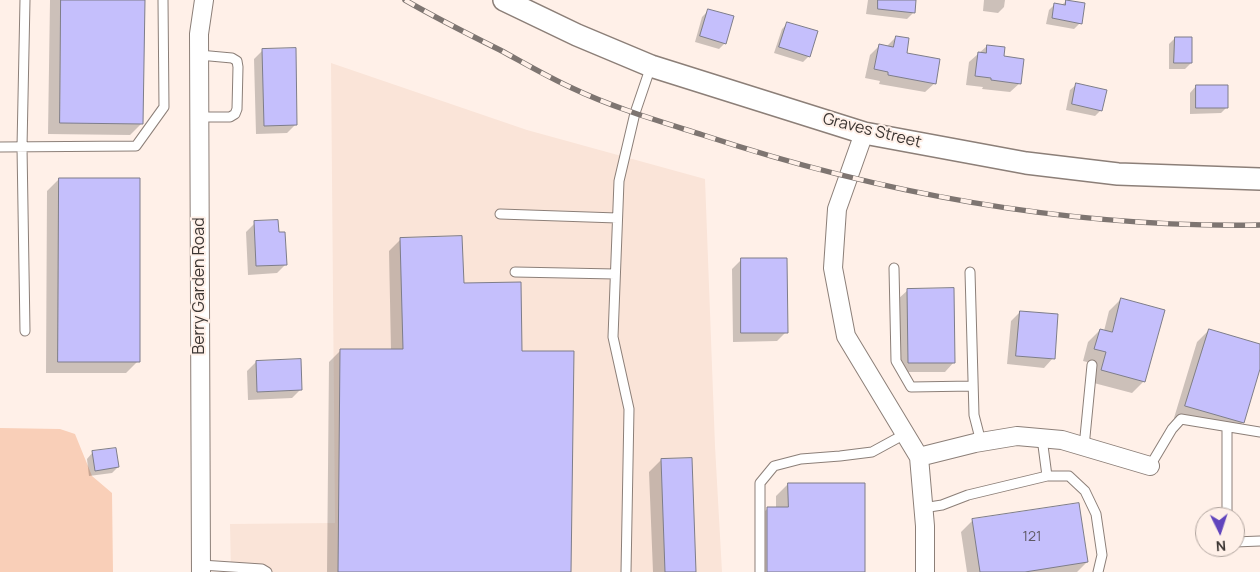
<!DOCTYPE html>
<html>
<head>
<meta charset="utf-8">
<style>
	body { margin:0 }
	#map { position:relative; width:1260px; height:572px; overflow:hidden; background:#fff0e8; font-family:Manrope,sans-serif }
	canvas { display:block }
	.north { position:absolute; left:1195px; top:507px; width:50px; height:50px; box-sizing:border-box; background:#fff0e8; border:1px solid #b1a59f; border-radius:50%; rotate:176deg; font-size:14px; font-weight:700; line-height:20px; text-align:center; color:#3b3532 }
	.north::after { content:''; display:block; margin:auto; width:18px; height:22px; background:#6145bd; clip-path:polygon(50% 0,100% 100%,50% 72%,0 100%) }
</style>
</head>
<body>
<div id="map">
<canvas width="1260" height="572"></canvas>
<div class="north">N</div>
</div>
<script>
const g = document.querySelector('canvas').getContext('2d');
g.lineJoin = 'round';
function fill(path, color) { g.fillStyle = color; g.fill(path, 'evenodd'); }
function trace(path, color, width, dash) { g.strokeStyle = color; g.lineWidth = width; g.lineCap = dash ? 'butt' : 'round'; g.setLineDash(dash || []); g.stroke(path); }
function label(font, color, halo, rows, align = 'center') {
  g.font = font + ' Manrope,sans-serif'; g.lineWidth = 4; g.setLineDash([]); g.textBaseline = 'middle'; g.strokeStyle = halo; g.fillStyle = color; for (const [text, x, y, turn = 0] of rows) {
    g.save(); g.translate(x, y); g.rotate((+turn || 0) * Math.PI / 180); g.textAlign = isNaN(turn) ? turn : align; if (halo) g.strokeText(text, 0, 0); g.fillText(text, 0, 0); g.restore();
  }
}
fill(new Path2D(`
	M331,63L527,130L705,179L715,446L722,572H231L230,524L335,523Z`), '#fae4d8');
fill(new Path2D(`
	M0,428L60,429L75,434L92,476L112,493L113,572H0Z`), '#f9cfb8');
fill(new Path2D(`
	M50,0H144L142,123L130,135L48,134Z
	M868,0H915L914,12L907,19L866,14Z
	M984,0H1005L1004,7L998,13L983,11Z
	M1066,1L1080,23L1074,29L1046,24L1049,10L1055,4L1062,5Z
	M708,11L725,43L719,49L695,42L702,17Z
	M788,23L809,56L803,62L774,53L782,29Z
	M896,37L905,54L935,83L925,92L879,84L880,81L865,78L870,55L879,46L886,47Z
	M1175,38L1191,63L1185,69H1169V44Z
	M987,46L1002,57L1020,83L1010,92L982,89L983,87L966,85L969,62Z
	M263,50L296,124L287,133L256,134L254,59Z
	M1077,84L1101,110L1095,116L1066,110L1070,90Z
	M1196,86L1227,107L1221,113L1190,114V93Z
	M59,179L138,361L126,373H46L47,191Z
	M255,223L278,233L286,264L277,273L248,275L246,232Z
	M401,239L462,285L521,352L570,572H327L329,362L341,350L391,351L389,251Z
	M741,260L786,332L777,341L733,342L732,269Z
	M908,290L954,362L945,372H899L898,299Z
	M1121,299L1144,381L1132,393L1090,382L1095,364L1083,361L1088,342L1100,330L1104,331L1109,311Z
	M1020,312L1053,358L1044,368L1007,364L1011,321Z
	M1209,330L1260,345V365L1243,422L1231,434L1174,418L1197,342Z
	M256,362L301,389L292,398L248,400L247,371Z
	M93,452L118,467L112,473L89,476L87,459Z
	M661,460L695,572H653L649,472Z
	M788,484L863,572H756V520L768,508H776V496Z
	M973,520L1087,562L1077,572H967L961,532Z`), '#0003');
const building = new Path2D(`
	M61,0H145L143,124L60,123Z
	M878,0H916L915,13L878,9Z
	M1066,0L1085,3L1082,24L1052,18L1054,3L1065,5Z
	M708,9L734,16L726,44L700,36Z
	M787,22L818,31L810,57L779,47Z
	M896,36L909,38L907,53L940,59L936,84L888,75V72L874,69L879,44L893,47Z
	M1175,37H1192V63H1174Z
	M987,45L1005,47L1004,56L1024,59L1021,84L991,80V78L975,76L978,52L986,53Z
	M296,48L297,125L264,126L262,49Z
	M1076,83L1107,90L1102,111L1072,104Z
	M1196,85H1228V108H1196Z
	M59,178H140V362H58Z
	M278,220L279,232H285L287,265L256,266L254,221Z
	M462,236L464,283L521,282L522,351H574L571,572H338L340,349H403L400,238Z
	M741,258H787L788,333H741Z
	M954,288L955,363H908L907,289Z
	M1121,298L1165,310L1145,382L1101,370L1106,352L1094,349L1100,329L1112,332Z
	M1020,311L1058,314L1055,359L1016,356Z
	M1209,329L1260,344V369L1244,423L1185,406Z
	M301,359L302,390L257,392L256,361Z
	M116,448L119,467L95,471L92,451Z
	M692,458L696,572H665L661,459Z
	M788,483H865V572H767V507H788Z
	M1079,503L1088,562L1025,572H980L972,519Z`);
fill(building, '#c5bffc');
trace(building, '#7e7d89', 1);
const service = new Path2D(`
	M25,0L22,147L25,331
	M199,55L232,58L237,61L238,67L237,109L235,114L230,117H199
	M0,147L136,146L164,107L163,0
	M500,214L617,218
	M894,268L896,361L911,387L973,386
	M515,272L615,274
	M970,272L974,415L981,442
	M1227,427V517
	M1084,447L1092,365
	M1150,466L1172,429L1181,419L1260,432
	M1047,476H1069L1085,491L1096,514L1102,555L1098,572
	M923,508L942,505L968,495L1047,476L1042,438
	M1235,542L1260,541
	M201,565L262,569L267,572
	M626,572L629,409L613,337L619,181L635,113L651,66
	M760,572V483L774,466L801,459L840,456L872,452L905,434`);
const minor = new Path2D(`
	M864,133L837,209L833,268L846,336L919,457L925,526V572
	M919,457L975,443L1017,436L1062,440L1150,466
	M201,572L199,34L204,0`);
const tertiary = new Path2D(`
	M504,0L577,35L651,66L864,133L1026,163L1118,174L1260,179`);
trace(service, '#8c7f78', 11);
trace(minor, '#8c7f78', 20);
trace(tertiary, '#8c7f78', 24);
trace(service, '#fff', 9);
trace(minor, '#fff', 18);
trace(tertiary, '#fff', 21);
const rail = new Path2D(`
	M405,0C436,18 468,34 500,50C524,63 548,77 572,88C614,108 659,121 703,135C882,194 1071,228 1260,225`);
trace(rail, '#7e7571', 5.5);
trace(rail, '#fff0e8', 4, [11]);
label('14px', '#5e5864', null, [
	["121",1032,537]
]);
label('16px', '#3b3532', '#fff0e8', [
	["Graves Street",872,131,14],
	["Berry Garden Road",200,286,-90]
]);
</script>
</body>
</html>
